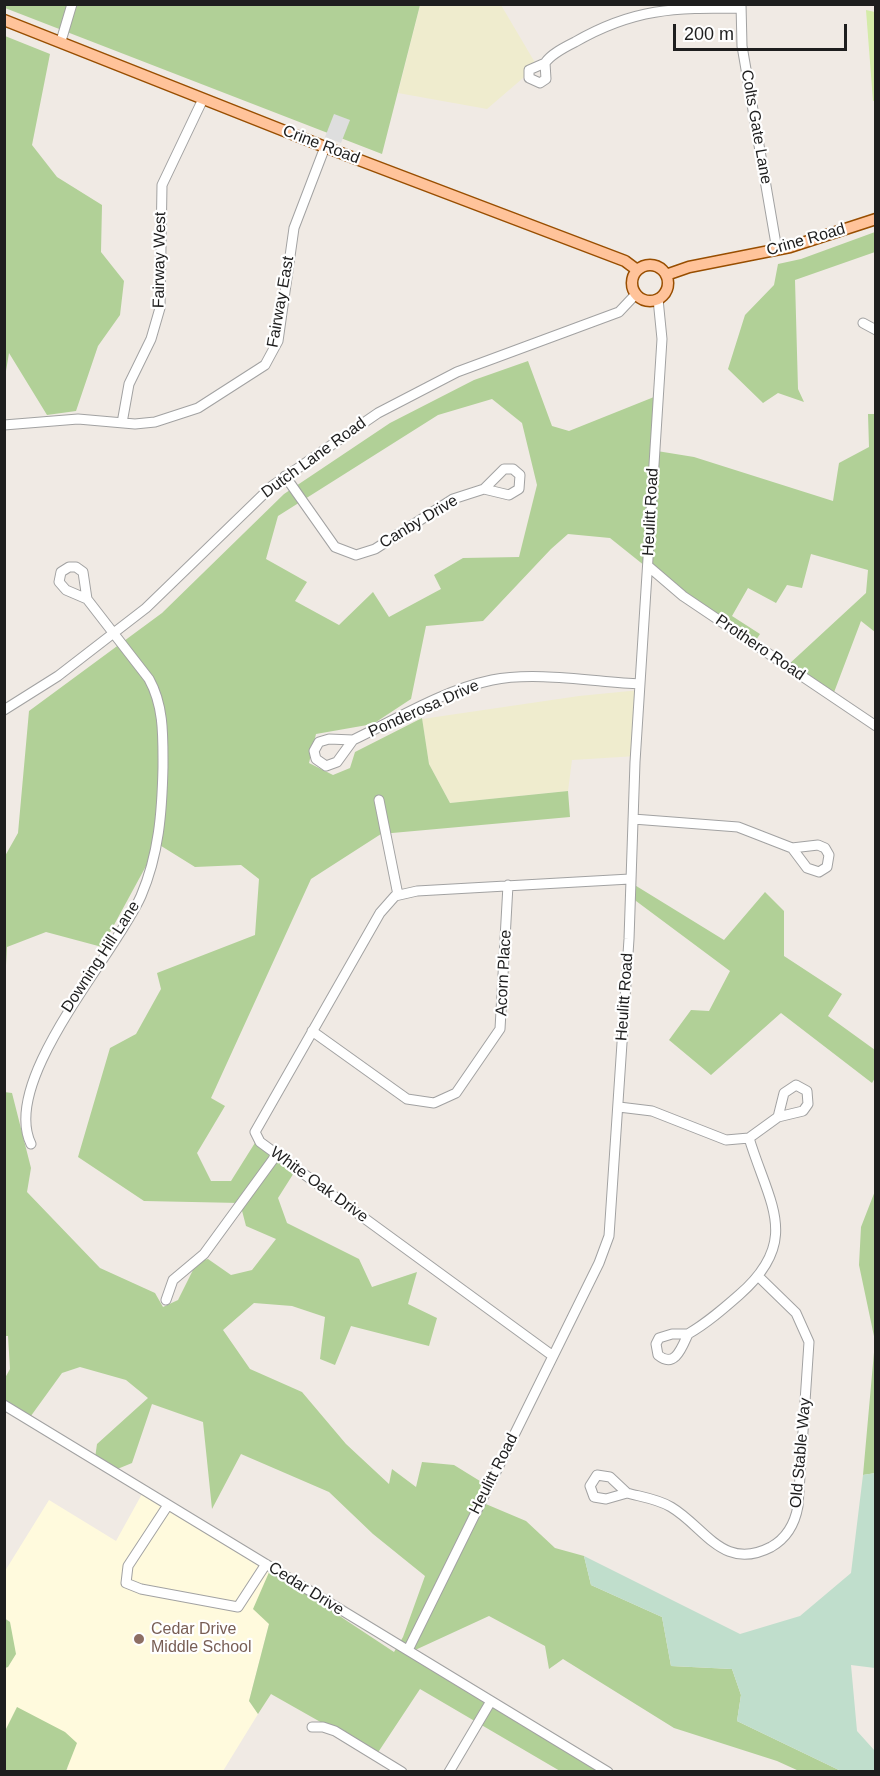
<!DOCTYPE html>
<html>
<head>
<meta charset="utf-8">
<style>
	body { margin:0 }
	#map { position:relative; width:880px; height:1776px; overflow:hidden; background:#f0eae4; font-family:Helvetica,sans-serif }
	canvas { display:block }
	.frame { position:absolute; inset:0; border:6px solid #1e1e1e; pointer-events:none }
	.scale { position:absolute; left:673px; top:24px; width:174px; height:27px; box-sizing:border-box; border:3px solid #1e1e1e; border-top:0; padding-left:8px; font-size:18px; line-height:21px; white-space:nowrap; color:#1e1e1e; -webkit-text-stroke:4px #fff; paint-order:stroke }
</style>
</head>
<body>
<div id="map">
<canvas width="880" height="1776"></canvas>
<div class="frame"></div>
<div class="scale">200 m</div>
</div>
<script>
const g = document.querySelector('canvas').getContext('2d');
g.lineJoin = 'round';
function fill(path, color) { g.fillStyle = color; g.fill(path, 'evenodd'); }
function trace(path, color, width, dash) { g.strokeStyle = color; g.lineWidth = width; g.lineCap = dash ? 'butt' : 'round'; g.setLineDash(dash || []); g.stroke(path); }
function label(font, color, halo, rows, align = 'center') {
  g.font = font + ' Helvetica,sans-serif'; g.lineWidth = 4.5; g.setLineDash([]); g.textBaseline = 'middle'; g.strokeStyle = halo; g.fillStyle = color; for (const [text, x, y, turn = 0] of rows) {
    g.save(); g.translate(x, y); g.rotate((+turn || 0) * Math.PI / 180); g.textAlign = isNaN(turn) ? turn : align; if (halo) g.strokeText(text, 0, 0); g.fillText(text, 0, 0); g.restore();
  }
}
fill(new Path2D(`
	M142,1494L270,1570L269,1624L249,1701L258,1714L223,1771H66L68,1768L5,1731V1668L8,1667L10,1622L5,1618V1571L49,1500L116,1541Z`), '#fffadd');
fill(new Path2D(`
	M420,5H501L537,66L487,109L398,93Z
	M640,690L637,756L572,760L568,791L450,803L429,764L422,719L579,696Z`), '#efecce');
fill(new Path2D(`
	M866,10L875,12L876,100L873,101Z`), '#d4eba8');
fill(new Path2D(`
	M4,5H420L382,154L5,8Z
	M5,36L50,54L32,145L57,177L102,205L101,252L124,281L120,315L98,346L76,411L47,415L9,353L5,377Z
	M875,232V252L795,280L798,389L804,402L778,393L763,403L728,369L745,315L774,285L778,264L801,259Z
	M528,361L552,426L569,431L659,395L657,451L694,457L833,501L839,463L869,447L868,414H875V632L861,621L833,695L788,665L866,593L868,570L811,554L802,588L787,585L776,603L748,588L732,616L760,634L754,643L650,570L610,538L568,534L551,549L483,621L426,626L411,699L373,724L316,734L309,763L333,775L350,768L355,752L422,718L429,764L450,803L568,791L570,817L381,834L311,879L211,1098L225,1106L197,1153L211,1181H231L258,1138L297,1168L278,1198L287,1223L359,1259L372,1287L417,1272L408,1304L437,1318L429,1346L351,1326L335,1365L320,1359L325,1317L292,1306L254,1303L223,1330L250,1369L302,1392L346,1444L389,1484L392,1469L416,1487L422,1462L454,1465L488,1486L481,1502L526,1521L555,1548L584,1556L591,1585L662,1617L671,1666L732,1669L741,1695L737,1721L841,1771H799L777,1761L674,1728L563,1659L549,1669L545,1646L489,1616L413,1651L615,1771H560L420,1689L377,1754L271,1694L258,1714L249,1701L269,1624L253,1609L270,1570L394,1652L403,1637L425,1576L373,1534L329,1492L241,1454L212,1509L203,1422L152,1404L132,1463L115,1470L95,1458L97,1444L148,1398L126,1380L80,1367L62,1373L28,1420L5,1406V1378L10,1369L8,1336H4V1092L12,1093L31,1168L27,1192L100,1268L155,1293L163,1307L178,1300L197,1262L208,1259L231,1275L252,1270L276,1239L246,1226L240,1203L144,1201L78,1157L110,1048L136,1034L161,989L157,973L255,935L259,879L241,865L195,867L158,844L102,947L46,932L7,947L5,983V856L18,833L29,711L162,613L284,494L390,423L474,380ZM492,399L522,423L537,485L519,557L463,558L434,575L441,589L389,617L373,592L339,625L295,601L307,582L266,559L278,516L438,415Z
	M633,884L724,940L765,892L784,911V956L842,994L828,1016L875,1050V1078L872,1083L781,1013L711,1075L669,1040L691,1010L709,1011L730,971L632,898Z
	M875,1191L876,1473L863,1475L875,1341L859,1265L861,1227Z
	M4,1618L10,1622L16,1654L8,1667L5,1668Z
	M17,1707L65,1732L77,1743L66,1771H5V1731Z`), '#b1d097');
fill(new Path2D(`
	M875,1473V1668L851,1665L857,1731L875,1751V1771H841L737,1721L741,1695L732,1669L671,1666L662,1617L591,1585L584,1556L740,1634L800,1616L851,1573L863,1475Z`), '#c0decc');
fill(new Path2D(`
	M334,114L350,120L341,143L325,137Z`), '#dedede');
const minor = new Path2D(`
	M741,4L742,46L777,250
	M61,41L72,4
	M545,63C551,54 565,47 575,42C634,8 674,8 740,8
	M545,63L546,79L540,83L529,78V70Z
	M863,323L876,330
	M122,423L129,384L151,339L160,308L162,185L203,99
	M4,425L78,419L135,424L155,422L198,408L265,365L278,341L294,228L325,147
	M504,469H513L520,475L519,489L509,495L484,489Z
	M285,476L335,547L356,555L375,549L453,499L484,489
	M648,566L683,596L876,726
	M69,567H76L83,572L87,599L66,590L59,582L61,572Z
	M4,710L58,676L146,608L272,486L378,413L457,372L619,312L636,294
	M329,739L353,740L337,762L326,766L316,759L314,751L319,742Z
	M353,740C397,719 444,690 492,680C535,671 596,682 640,684
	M379,800L398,895
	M633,819L738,827L792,848
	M818,845L825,848L829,855L827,867L819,872L807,868L792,848Z
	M312,1031L407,1099L434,1103L456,1093L500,1029L508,885
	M796,1085L807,1091L808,1104L803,1111L778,1117L784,1093Z
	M619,1107L652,1111L726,1140L749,1138L778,1117
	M31,1144C0,1080 115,955 141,896C159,854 162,812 163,767C163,736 164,706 149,679L87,599
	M166,1300L173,1280L204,1254L277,1154
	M672,1334H688C682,1347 675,1369 658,1355L656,1344L659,1338Z
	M688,1334C707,1323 723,1309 739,1295C802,1240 769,1204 749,1138
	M553,1356L260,1142L255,1132L380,913L395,896L417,891L630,879
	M4,1405L608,1772
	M597,1475L610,1477L627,1493L606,1499L594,1497L590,1486Z
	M627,1493C642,1497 658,1499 671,1507C705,1527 723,1572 771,1547C787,1538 795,1523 798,1506L809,1342L796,1313L759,1277
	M168,1505L128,1566L126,1583L141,1589L238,1607L266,1564
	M408,1650L599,1263L609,1236L629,939L635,762L662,339L658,299
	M312,1727H323L335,1731L402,1772
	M449,1772L491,1701`);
const major = new Path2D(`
	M4,20L325,147L625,261L637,270
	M632 283a18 18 0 1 1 36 0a18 18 0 1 1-36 0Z
	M666,275L689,267L790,247L876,219`);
trace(minor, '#a2a2a2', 11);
trace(major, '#984e00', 13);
trace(minor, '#fff', 9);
trace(major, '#ffc39a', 10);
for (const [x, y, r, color] of [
	[139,1639,6,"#8d6e63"]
]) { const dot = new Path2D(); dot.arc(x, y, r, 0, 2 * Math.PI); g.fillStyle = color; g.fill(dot); trace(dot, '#fff', 2); }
label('16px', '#1e1e1e', '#fff', [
	["Colts Gate Lane",756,127,80],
	["Crine Road",321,145,21],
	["Crine Road",806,240,-16],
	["Fairway West",160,260,-89],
	["Fairway East",281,302,-80],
	["Dutch Lane Road",314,458,-36],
	["Heulitt Road",651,512,-87],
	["Canby Drive",419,522,-31],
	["Prothero Road",760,648,34],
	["Ponderosa Drive",424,709,-24],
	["Downing Hill Lane",101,957,-57],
	["Acorn Place",504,973,-87],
	["Heulitt Road",625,997,-86],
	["White Oak Drive",319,1185,36],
	["Old Stable Way",801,1453,-85],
	["Heulitt Road",494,1474,-63],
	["Cedar Drive",306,1589,32]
]);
label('16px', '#785e54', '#fff', [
	["Cedar Drive",151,1630],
	["Middle School",151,1648]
], 'left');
</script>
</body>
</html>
